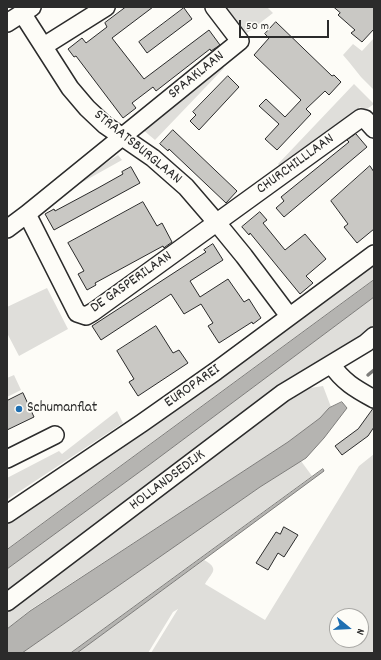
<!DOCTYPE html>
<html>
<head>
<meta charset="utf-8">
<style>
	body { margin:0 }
	#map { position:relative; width:381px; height:660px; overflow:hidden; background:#fdfcf7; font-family:Dekko,sans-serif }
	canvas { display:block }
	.frame { position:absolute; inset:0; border:8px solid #2b2b2b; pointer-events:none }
	.north { position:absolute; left:329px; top:608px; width:40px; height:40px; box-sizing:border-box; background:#fdfcf7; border:1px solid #a9a8a5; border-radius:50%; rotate:108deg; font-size:11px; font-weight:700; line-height:16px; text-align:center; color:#2b2b2b }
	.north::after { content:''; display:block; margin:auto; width:14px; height:18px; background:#1f6fb2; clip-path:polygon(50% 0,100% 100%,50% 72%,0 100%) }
	.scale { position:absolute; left:239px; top:20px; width:90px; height:18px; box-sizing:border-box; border:2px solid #2b2b2b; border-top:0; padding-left:5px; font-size:12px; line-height:14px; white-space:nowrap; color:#2b2b2b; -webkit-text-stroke:3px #fdfcf7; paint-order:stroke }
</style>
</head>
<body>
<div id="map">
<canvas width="381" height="660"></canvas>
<div class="frame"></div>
<div class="north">N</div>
<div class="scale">50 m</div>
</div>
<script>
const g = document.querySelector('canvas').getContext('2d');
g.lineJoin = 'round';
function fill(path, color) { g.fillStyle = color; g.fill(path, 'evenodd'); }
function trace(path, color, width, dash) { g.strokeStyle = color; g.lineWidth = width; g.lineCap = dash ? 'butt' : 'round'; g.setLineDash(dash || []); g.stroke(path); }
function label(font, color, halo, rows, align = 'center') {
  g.font = font + ' Dekko,sans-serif'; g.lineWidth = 3.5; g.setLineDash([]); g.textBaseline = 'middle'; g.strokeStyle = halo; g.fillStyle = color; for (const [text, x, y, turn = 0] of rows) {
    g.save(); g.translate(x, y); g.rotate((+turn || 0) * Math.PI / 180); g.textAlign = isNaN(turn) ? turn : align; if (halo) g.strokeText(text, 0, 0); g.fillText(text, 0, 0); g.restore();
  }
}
fill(new Path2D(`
	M226,7H267L273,13L247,33Z
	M374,38V90L361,77L349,62L343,55L353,44L362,51Z
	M220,64L224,68L155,140L142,129Z
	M354,84L374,104L364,111L360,107L281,167L278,164Z
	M118,155L122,160L63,193L62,192Z
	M374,261V280L7,550V524L113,453Z
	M47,288L68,329L19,356L7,333V307Z
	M374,297V330L7,595V569L149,465Z
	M14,375L21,390L7,397V378Z
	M323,386L331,407L320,418L288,442L30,610L7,629V612L296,394L310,388Z
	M117,411L123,423L8,499L7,478L59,451L62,454Z
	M374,454V653H151L178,609L173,612L148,653H77L204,560C220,569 212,572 205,584L265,620L359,466ZM337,616H361V640H337Z
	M301,461L312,476L71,653H22L260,487Z`), '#dfdeda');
const water = new Path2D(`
	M374,280V297L149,465L7,569V550Z
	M342,402L347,408L324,438L306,458L260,487L22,653H7V629L30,611L288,442L320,418L329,408Z
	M323,469L324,471L111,628L77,653H71Z`);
fill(water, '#b5b4b1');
trace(water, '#7e7d7b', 1);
trace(new Path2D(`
	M368,375L374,370`), '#7e7d7b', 3.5);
const building = new Path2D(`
	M126,7H153L112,38L144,79L209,30L220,45L211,51L210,49L156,91L153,87L132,103L136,108L123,118L76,56L74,57L68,49L82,38L86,43L107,27L105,23Z
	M334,7H374V29L362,42L351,33L355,30L338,15L340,13Z
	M184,8L192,19L147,53L139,42Z
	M276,22L332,76L334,75L341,82L329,95L325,91L306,109L311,114L277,150L265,139L279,124L259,106L266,99L285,117L301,100L254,55L269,38L265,34Z
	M228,76L239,87L199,130L190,121L196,115L193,112Z
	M173,130L237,191L226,203L169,149L168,151L160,144Z
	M356,134L367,147L284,217L276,208L284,201L281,197L349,142L347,140Z
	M370,166L374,172V229L357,243L344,227L348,224L331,201Z
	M131,167L140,183L54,230L45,214L54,209L55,211L98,188L123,174L122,172Z
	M143,202L157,226L162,223L172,242L165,247L164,248L163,246L95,283L96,285L87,290L78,274L84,271L68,243Z
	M260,212L267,220L263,223L285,250L305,234L326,259L306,276L313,283L300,294L250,233L249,235L242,227Z
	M213,244L223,260L190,281L200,297L228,279L244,302L249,299L261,318L253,324L252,322L219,343L208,326L213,323L201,304L184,314L171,294L101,340L92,326L206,252L204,250Z
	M156,326L173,353L179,350L188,363L138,396L129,382L134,379L117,351Z
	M23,393L34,417L7,430V401Z
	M373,409H374V427L368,436L342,455L335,446L358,429Z
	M284,527L298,535L284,557L278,553L268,570L256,563L276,532L280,534Z`);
fill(building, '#c9c8c4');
trace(building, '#2b2b2b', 1);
const minor = new Path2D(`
	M214,7L240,41L27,214L77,313L86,316L93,312L361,118L365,119L374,129
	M22,13L70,88L87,108L105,125L153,158L186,187L217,223L244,256L289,316
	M7,23L32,7
	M44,46L106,7
	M7,229L27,214
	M331,364C343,382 356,389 374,399
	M7,459L55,435
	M7,514L142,423L216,371L374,254
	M7,602L283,393L366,343L374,336`);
trace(minor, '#2b2b2b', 20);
trace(minor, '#fdfcf7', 17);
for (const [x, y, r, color] of [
	[19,409,4,"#1f6fb2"]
]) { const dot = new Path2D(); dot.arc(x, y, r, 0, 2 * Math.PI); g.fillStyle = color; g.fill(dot); trace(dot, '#fdfcf7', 1.5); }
label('15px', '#2b2b2b', '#fdfcf7', [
	["SPAAKLAAN",197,76,-39],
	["STRAATSBURGLAAN",137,148,39],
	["CHURCHILLLAAN",296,165,-36],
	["DE GASPERILAAN",132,283,-35],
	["EUROPAREI",193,387,-35],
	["HOLLANDSEDIJK",168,481,-37]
]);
label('15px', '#2b2b2b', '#fdfcf7', [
	["Schumanflat",27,409]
], 'left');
</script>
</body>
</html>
